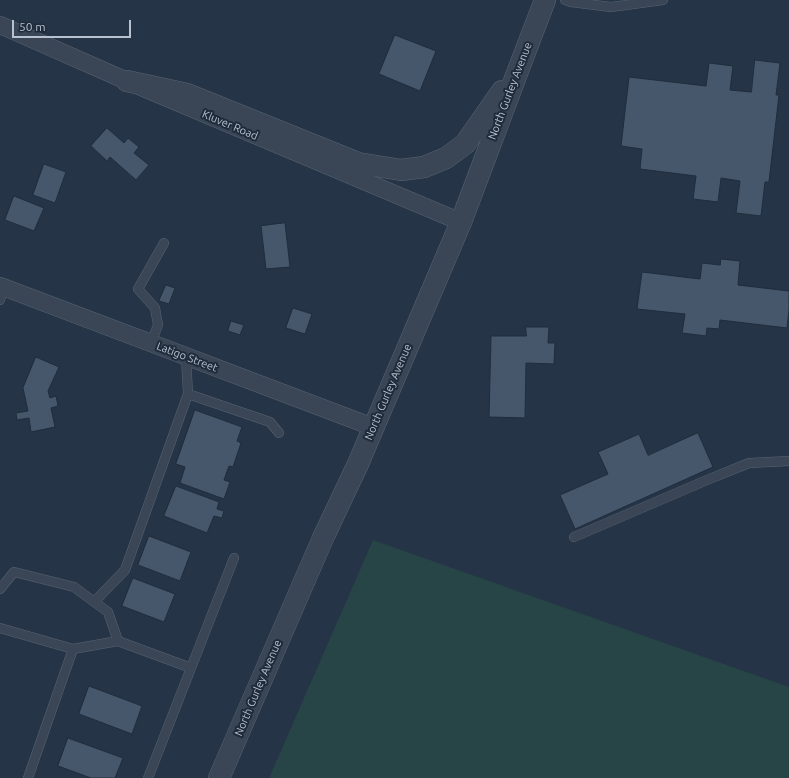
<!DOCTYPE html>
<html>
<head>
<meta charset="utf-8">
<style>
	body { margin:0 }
	#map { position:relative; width:789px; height:778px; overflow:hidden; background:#253446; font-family:Ubuntu,sans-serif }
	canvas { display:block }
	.scale { position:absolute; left:12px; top:20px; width:119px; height:18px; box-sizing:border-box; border:2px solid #b8c1cf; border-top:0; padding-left:5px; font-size:12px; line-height:14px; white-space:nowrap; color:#b8c1cf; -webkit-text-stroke:3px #1e2b3b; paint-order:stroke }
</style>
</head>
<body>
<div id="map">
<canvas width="789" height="778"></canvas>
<div class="scale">50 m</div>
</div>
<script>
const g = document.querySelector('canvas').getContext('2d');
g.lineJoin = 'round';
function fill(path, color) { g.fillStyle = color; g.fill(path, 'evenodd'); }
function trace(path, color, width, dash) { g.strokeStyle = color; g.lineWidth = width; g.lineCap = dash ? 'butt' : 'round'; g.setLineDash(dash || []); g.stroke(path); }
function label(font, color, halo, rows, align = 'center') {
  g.font = font + ' Ubuntu,sans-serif'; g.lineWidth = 4; g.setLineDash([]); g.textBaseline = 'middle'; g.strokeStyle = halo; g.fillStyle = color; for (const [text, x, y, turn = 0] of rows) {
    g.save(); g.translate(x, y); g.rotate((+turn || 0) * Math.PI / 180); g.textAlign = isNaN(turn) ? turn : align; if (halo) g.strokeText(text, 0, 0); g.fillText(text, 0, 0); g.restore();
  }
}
fill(new Path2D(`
	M373,540L789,687V778H269Z`), '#274447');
const building = new Path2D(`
	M395,35L436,51L420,91L379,74Z
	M755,60L780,63L776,95H779L769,182H765L761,216L736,213L740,181L721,178L718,202L693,199L696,176L640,169L642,149L621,146L629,77L706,86L709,63L733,66L730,90L751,92Z
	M107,128L124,143L128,138L139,147L134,153L149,165L136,180L110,157L107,161L91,146Z
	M44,164L66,172L55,203L33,195Z
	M14,196L44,208L34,231L5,220Z
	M285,223L290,267L266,269L261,226Z
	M721,259L740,261L738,285L789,291V310L787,328L720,320L719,329L707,328L706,336L682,333L685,314L637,309L642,272L700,279L702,263L720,265Z
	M166,285L175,288L169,304L159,301Z
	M293,308L312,314L305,334L286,328Z
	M231,321L244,325L240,335L228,331Z
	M526,327H549L548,343H555L554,364L526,363L525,418L489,417L491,336H526Z
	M36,357L59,367L48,391L50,398L56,396L58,406L51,408L55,427L31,432L29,418L17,420L16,413L28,411L23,388Z
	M195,410L242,427L237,441L241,443L233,467L229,466L224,480L230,482L224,499L180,483L185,467L176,464Z
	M698,433L713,467L575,529L560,495L608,474L598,452L639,434L648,455Z
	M176,486L219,502L217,509L224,511L222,518L214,516L207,533L164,516Z
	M149,536L191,552L180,581L138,565Z
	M133,578L175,594L164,622L122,606Z
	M89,686L142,706L132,734L79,714Z
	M68,738L123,758L115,778H91L58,766Z`);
fill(building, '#46566b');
trace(building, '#202d3d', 1);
const service = new Path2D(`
	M565,0L571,2L611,7L663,0
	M0,300L4,288
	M151,343L158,325L155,308L138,289L164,243
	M188,394L270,422L279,433
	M574,537L707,480L749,463L789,461
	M0,589L14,572L74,587L108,612L118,641
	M94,602L125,570L188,394L186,357
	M0,628L73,649L118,641L191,668
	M28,778L73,649
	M148,778L234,558`);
const minor = new Path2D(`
	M0,25L127,81L461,222
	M0,286L373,427`);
const tertiary = new Path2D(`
	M127,81L187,94L358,163L401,170L424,167L446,158L465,144L502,91
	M219,778L323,538L358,464L461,222L519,68L545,0`);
trace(service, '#586473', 10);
trace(minor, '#586473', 18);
trace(tertiary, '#586473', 22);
trace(service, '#3a4656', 9);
trace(minor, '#3a4656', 17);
trace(tertiary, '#3a4656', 21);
label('11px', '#b8c1cf', '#1e2b3b', [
	["North Gurley Avenue",510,91,-69],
	["Kluver Road",230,125,23],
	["Latigo Street",187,357,21],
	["North Gurley Avenue",388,392,-67],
	["North Gurley Avenue",258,688,-67]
]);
</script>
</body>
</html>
